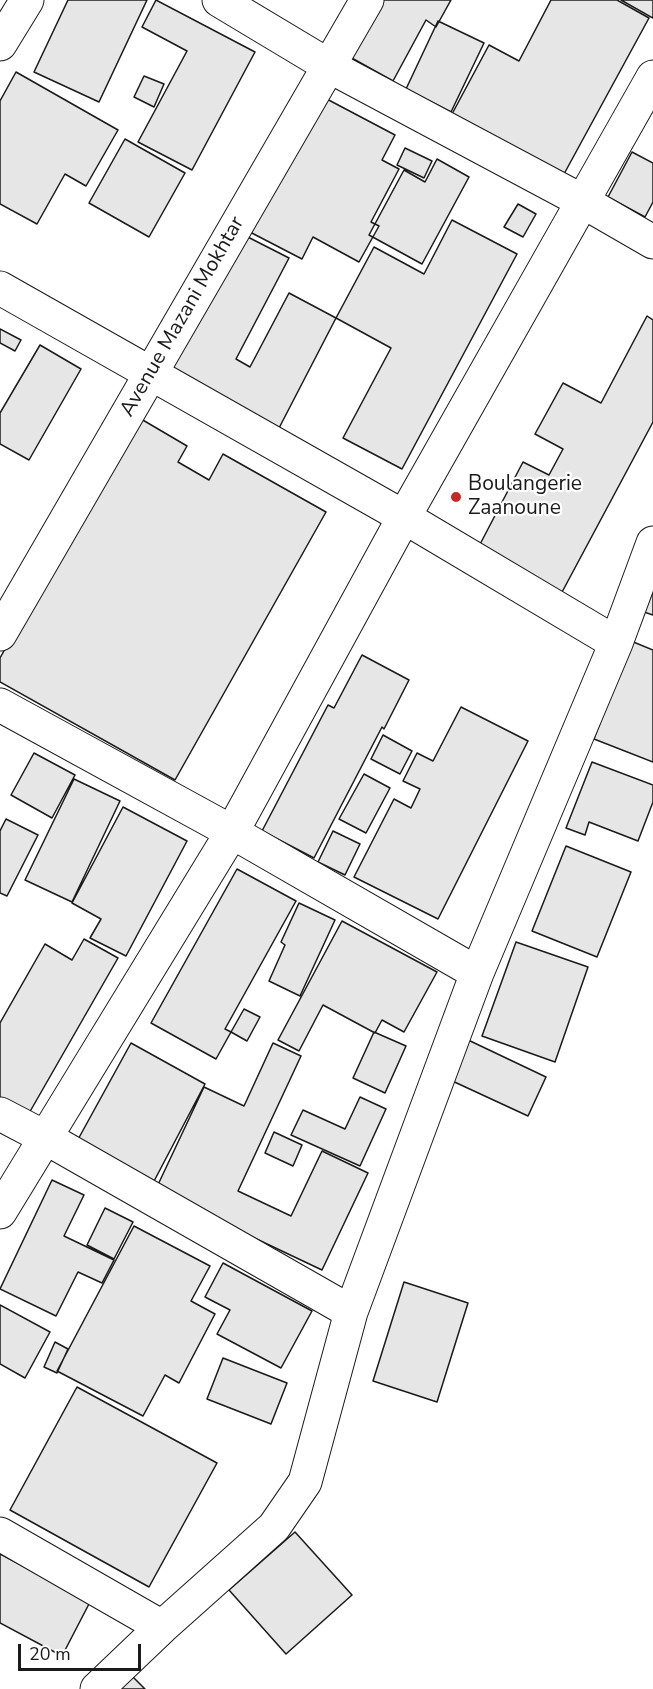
<!DOCTYPE html>
<html>
<head>
<meta charset="utf-8">
<style>
	body { margin:0 }
	#map { position:relative; width:653px; height:1689px; overflow:hidden; background:#fff; font-family:"Nunito Sans",sans-serif }
	canvas { display:block }
	.scale { position:absolute; left:18px; top:1644px; width:123px; height:27px; box-sizing:border-box; border:3px solid #1a1a1a; border-top:0; padding-left:8px; font-size:18px; line-height:21px; white-space:nowrap; color:#1a1a1a; -webkit-text-stroke:4px #fff; paint-order:stroke }
</style>
</head>
<body>
<div id="map">
<canvas width="653" height="1689"></canvas>
<div class="scale">20 m</div>
</div>
<script>
const g = document.querySelector('canvas').getContext('2d');
g.lineJoin = 'round';
function fill(path, color) { g.fillStyle = color; g.fill(path, 'evenodd'); }
function trace(path, color, width, dash) { g.strokeStyle = color; g.lineWidth = width; g.lineCap = dash ? 'butt' : 'round'; g.setLineDash(dash || []); g.stroke(path); }
function label(font, color, halo, rows, align = 'center') {
  g.font = font + ' "Nunito Sans",sans-serif'; g.lineWidth = 4.5; g.setLineDash([]); g.textBaseline = 'middle'; g.strokeStyle = halo; g.fillStyle = color; for (const [text, x, y, turn = 0] of rows) {
    g.save(); g.translate(x, y); g.rotate((+turn || 0) * Math.PI / 180); g.textAlign = isNaN(turn) ? turn : align; if (halo) g.strokeText(text, 0, 0); g.fillText(text, 0, 0); g.restore();
  }
}
const building = new Path2D(`
	M68,0H147L99,102L34,72Z
	M156,0L255,52L192,170L138,142L187,51L142,27Z
	M370,0H451L436,27L426,20L393,81L341,52Z
	M551,0H617L649,18L564,174L452,114L489,45L519,61Z
	M621,0H653V18Z
	M438,21L484,43L451,112L406,89Z
	M16,72L118,130L86,186L65,174L37,224L0,204V101Z
	M144,76L164,84L154,107L134,97Z
	M323,97L395,135L382,160L399,169L371,222L379,226L359,262L313,237L302,259L246,230Z
	M125,139L185,173L149,237L89,203Z
	M405,148L432,161L424,178L397,165Z
	M632,152L653,163V202L645,217L608,197Z
	M437,159L469,177L422,264L369,235L404,170L425,182Z
	M518,204L536,214L523,237L504,227Z
	M452,220L517,254L402,469L343,438L391,348L336,318L374,247L424,274Z
	M236,231L289,258L236,359L250,367L289,293L336,318L278,430L163,369Z
	M647,316L653,320V422L561,594L477,550L523,462L549,475L563,449L535,434L563,383L601,403Z
	M0,329L21,340L15,351L0,343Z
	M40,345L81,369L29,460L0,444V413Z
	M136,416L187,446L178,462L209,480L223,454L326,512L175,780L0,682V658Z
	M653,570V615L638,610Z
	M631,641L653,650V762L594,739Z
	M362,655L409,680L384,729L382,727L314,858L262,831L328,705L334,708Z
	M461,707L528,741L438,919L354,877L394,799L411,808L420,789L403,781L417,753L433,761Z
	M383,735L412,751L400,774L371,759Z
	M34,753L75,775L52,818L11,795Z
	M592,762L653,785V802L638,841L589,822L585,835L566,828Z
	M364,774L390,788L366,833L339,819Z
	M74,779L120,801L72,902L25,880Z
	M123,807L187,841L126,956L90,938L101,919L72,903Z
	M6,819L38,835L7,896L0,893V831Z
	M333,831L360,844L345,875L318,862Z
	M566,846L631,872L597,957L532,931Z
	M237,869L296,901L225,1029L231,1032L216,1059L151,1023Z
	M299,903L335,920L300,996L269,981L285,945L281,942Z
	M342,921L437,972L404,1032L382,1020L375,1033L323,1005L299,1051L278,1040Z
	M84,939L118,958L28,1115L0,1099V1023L45,944L72,960Z
	M516,942L588,967L555,1062L482,1036Z
	M244,1009L260,1017L247,1041L231,1032Z
	M374,1032L406,1046L385,1093L353,1078Z
	M466,1039L546,1077L528,1116L448,1079Z
	M131,1043L205,1084L152,1185L76,1143Z
	M273,1043L301,1056L238,1191L291,1216L322,1151L368,1173L322,1270L155,1191L204,1087L244,1106Z
	M360,1097L386,1109L360,1166L291,1135L303,1110L345,1129Z
	M274,1132L302,1145L293,1166L265,1153Z
	M52,1180L84,1195L64,1236L114,1260L102,1283L78,1272L56,1316L0,1289Z
	M105,1208L133,1222L114,1259L87,1245Z
	M134,1226L210,1266L191,1301L215,1314L179,1383L165,1375L143,1416L57,1371Z
	M223,1263L312,1311L281,1368L217,1334L230,1310L205,1297Z
	M404,1282L468,1303L437,1402L373,1381Z
	M0,1305L50,1332L25,1378L0,1364Z
	M55,1342L68,1349L57,1373L44,1367Z
	M223,1358L287,1383L271,1424L207,1399Z
	M77,1387L217,1463L149,1587L10,1510Z
	M295,1532L352,1595L286,1654L229,1590Z
	M0,1554L90,1602L62,1656L0,1623Z
	M127,1671L145,1689H108Z`);
fill(building, '#e6e6e6');
trace(building, '#1a1a1a', 1.5);
const minor = new Path2D(`
	M219,0L329,66L582,201L653,242
	M0,44L27,0
	M0,288L404,517L616,643
	M0,634L367,0
	M0,705L232,832L477,973
	M0,1114L46,1138L351,1312
	M0,1212L232,832L404,517L653,77
	M0,1534L162,1627
	M97,1689L162,1627L274,1527L305,1482L351,1312L477,973L616,643L653,543`);
trace(minor, '#1a1a1a', 35);
trace(minor, '#fff', 33);
for (const [x, y, r, color] of [
	[456,497,6,"#c62828"]
]) { const dot = new Path2D(); dot.arc(x, y, r, 0, 2 * Math.PI); g.fillStyle = color; g.fill(dot); trace(dot, '#fff', 2); }
label('21px', '#1a1a1a', '#fff', [
	["Avenue Mazani Mokhtar",183,317,-60]
]);
label('21px', '#1a1a1a', '#fff', [
	["Boulangerie",468,485],
	["Zaanoune",468,509]
], 'left');
</script>
</body>
</html>
